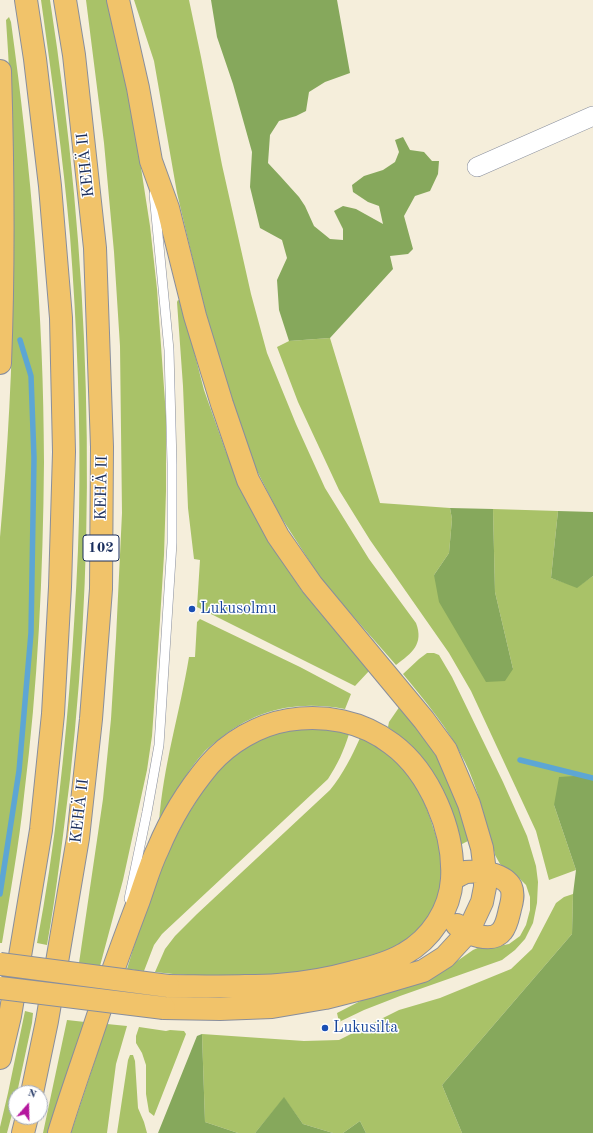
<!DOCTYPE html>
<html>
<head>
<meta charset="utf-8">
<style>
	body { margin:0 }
	#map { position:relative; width:593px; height:1133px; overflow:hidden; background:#f5eedb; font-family:"Old Standard TT",serif }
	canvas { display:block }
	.north { position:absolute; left:8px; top:1085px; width:40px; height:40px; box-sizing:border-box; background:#fff; border:1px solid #a4acbf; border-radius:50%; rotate:20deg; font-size:11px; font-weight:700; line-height:16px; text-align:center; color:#1b2f5e }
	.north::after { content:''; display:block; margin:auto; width:14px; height:18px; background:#b5179e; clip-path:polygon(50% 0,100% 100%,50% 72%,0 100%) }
</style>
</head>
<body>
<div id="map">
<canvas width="593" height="1133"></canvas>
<div class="north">N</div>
</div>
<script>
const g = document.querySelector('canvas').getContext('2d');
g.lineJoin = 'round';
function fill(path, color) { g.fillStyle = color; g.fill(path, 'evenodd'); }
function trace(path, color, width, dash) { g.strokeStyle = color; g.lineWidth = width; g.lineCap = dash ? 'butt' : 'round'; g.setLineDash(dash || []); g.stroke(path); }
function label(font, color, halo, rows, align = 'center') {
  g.font = font + ' "Old Standard TT",serif'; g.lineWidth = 3; g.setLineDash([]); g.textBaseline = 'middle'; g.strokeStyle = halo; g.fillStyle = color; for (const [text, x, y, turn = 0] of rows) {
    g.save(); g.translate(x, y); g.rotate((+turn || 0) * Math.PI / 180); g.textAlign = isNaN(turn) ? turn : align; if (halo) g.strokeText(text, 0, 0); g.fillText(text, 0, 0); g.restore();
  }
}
fill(new Path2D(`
	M41,0H50C90,258 99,520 70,779C63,834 57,890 47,945L37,943C55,848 65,751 72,655C75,609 78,563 79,517C81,424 77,329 70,236C63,157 52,79 41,0Z
	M86,0H108L131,103L150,226L157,289L166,416V491L164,555L160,620L152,736L147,770L123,880L100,966L79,963L103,799L111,719L116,638L122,513L120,346L114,252L104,143Z
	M134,0H189L201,57L222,165L251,294L267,353L296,424L325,488L369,559L416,623C424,644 412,653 396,665L323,582L279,514L247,451L209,328L177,193L154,61Z
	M9,17L11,22C31,168 44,315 44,462C43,574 38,685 24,796C19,845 10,894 2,943H0V537C16,365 18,192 6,20Z
	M178,300L181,301L204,390L226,452L261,526L302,591L369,671L355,686L197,607L200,560L194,559L188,508L183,386L177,302Z
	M330,338L380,503L450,508L452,519L449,553L434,575L513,669L495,592L493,509L558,511L551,578L577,587L593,576V778L590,775L554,805L576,870L549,880L536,831L471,691L449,653L370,540L339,490L298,402L277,347L289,341Z
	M200,619L300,667L351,694L345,709C297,700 255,709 217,741C213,744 209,747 205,751C186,772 172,798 159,823C163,766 180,712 189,657H195L197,622Z
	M427,653H434L439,655L452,677L503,782L527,836L536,866L538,882L537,903L533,923L525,939L515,950L502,960L400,996L364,1010L339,1022L337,1013L380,991L450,966L473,950L482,946L494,947L509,944L520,936L526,925L530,910V897L526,885L517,876L508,870L500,864L495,855L493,846C484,818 478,788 465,762C449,729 426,702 403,674L419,659Z
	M400,706C410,718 421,729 429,742C449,771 460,806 470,840L460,845L442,789L428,765L411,745L388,727L389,722Z
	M315,728L332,729L349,734C343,753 338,763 328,779L162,934L154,945L144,971L127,969L142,920L165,857L187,816L208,783L224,764L246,747L265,736L288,729Z
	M360,738C370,743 380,747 388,754C414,774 426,803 435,833C437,840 440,847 441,854C441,858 441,864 441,869C441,898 434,915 412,935C404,943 395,949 385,953C366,961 346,964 326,968C270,978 211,979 155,972L165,949L175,936L197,914L330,790C343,774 352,756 360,738Z
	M573,894L572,934L442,1085L462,1133H366L360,1121L343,1133H333L303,1124L284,1098L255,1133H238L205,1122L202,1034L304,1041L339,1040L399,1010L440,998L511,969L532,949L556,903L564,897Z
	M25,1011L33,1013L32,1023L17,1093H16V1099L7,1133H0V1127L8,1093Z
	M67,1020L85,1022L51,1133H43Z
	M107,1024L127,1026L116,1064L107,1133H71Z
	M139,1027L166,1031L170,1030L184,1031L186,1034L154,1116L149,1112L146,1094V1065L142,1053L136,1043V1036Z
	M130,1055H133L135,1061L138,1108L144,1122L147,1133H117L128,1060Z`), '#a9c268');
fill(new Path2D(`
	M211,0H337L350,73L325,82L309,92L306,111L296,116L279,121L270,135L268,163L281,177L299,197L305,206L314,226L330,239L343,240V229L334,211L343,206L356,209L383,224L379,206L368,202L353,192L352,185L364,176L383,170L395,162L399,152L395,140L403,137L410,150L424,152L432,161H439L438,174L430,191L415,196L404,216L413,249L408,254L390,256L393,269L330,338L289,341L279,310L277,280L287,258L282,240L260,228L250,187L252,152L233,84L217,37Z
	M450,508L493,509L495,592L513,669L505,681L486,682L439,602L434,575L449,553L452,519Z
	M558,511L593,512V576L577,588L551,578Z
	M590,775L593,778V1133H462L442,1085L572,934L573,894L576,870L554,805L559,777Z
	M202,1034L205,1122L238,1133H158L197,1036Z
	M284,1097L303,1124L333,1133H255Z
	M360,1121L366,1133H343Z`), '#86a85c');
trace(new Path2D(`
	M520,760L593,778
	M0,894L19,771L31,633L34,458L31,376L20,340`), '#5da6d4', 5.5);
const service = new Path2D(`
	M129,899L147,812L159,745L172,543V464L169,350L154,194`);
const minor = new Path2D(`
	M477,167L593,116`);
const trunk = new Path2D(`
	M118,0L138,88L151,161L168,208L195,316L222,404L248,480L278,536L312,585L424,720L446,750L469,804L482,848L485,872V887L482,902L468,932L445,957L423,971L372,986L325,998L272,1007L220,1009L164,1008
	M0,71C3,168 4,266 0,363
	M452,879C457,877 462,873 466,872C480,870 504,874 511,887C514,894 512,902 510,909C508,917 507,925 502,931C492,944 466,934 457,925
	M0,1058L10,1016L41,830L53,714L60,587L64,452L61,318L50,186L35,59L26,0
	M32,1093L47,1021L78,838L91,719L101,589L102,447L95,248L74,55L65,0
	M23,1133L27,1117
	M59,1133C74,1084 92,1036 107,988C117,958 128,929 139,900C145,883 150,865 158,849C170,820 189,789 209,765C229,742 258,725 288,720C324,714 362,721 392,744C430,772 455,832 452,879C450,910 431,939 404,954C389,963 370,968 353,972C328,979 303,983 278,985C267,986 256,986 245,986C219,987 194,986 168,986`);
trace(service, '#888e9c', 10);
trace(minor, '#888e9c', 20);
trace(trunk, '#888e9c', 24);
trace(service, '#fff', 9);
trace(minor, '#fff', 19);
trace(trunk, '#f1c36a', 22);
const trunkBridge = new Path2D(`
	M0,964L168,986
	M0,988L164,1008`);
trace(trunkBridge, '#888e9c', 24, []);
trace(trunkBridge, '#f1c36a', 22);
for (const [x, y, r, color] of [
	[192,609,4,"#1a4fb4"],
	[325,1028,4,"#1a4fb4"]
]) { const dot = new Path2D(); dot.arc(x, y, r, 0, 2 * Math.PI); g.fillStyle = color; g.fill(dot); trace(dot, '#fff', 1.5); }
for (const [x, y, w] of [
	[101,548,36]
]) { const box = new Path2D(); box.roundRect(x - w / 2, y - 13, w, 26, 3); g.fillStyle = '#fff'; g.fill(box); trace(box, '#1b2f5e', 1); }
label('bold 15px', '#1b2f5e', null, [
	["102",101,548]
]);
label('16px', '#1b2f5e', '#fff', [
	["KEHÄ II",86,165,-96],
	["KEHÄ II",102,488,-89],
	["KEHÄ II",80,811,-83]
]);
label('16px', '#164399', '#fff', [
	["Lukusolmu",200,609],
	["Lukusilta",333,1028]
], 'left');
</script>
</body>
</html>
